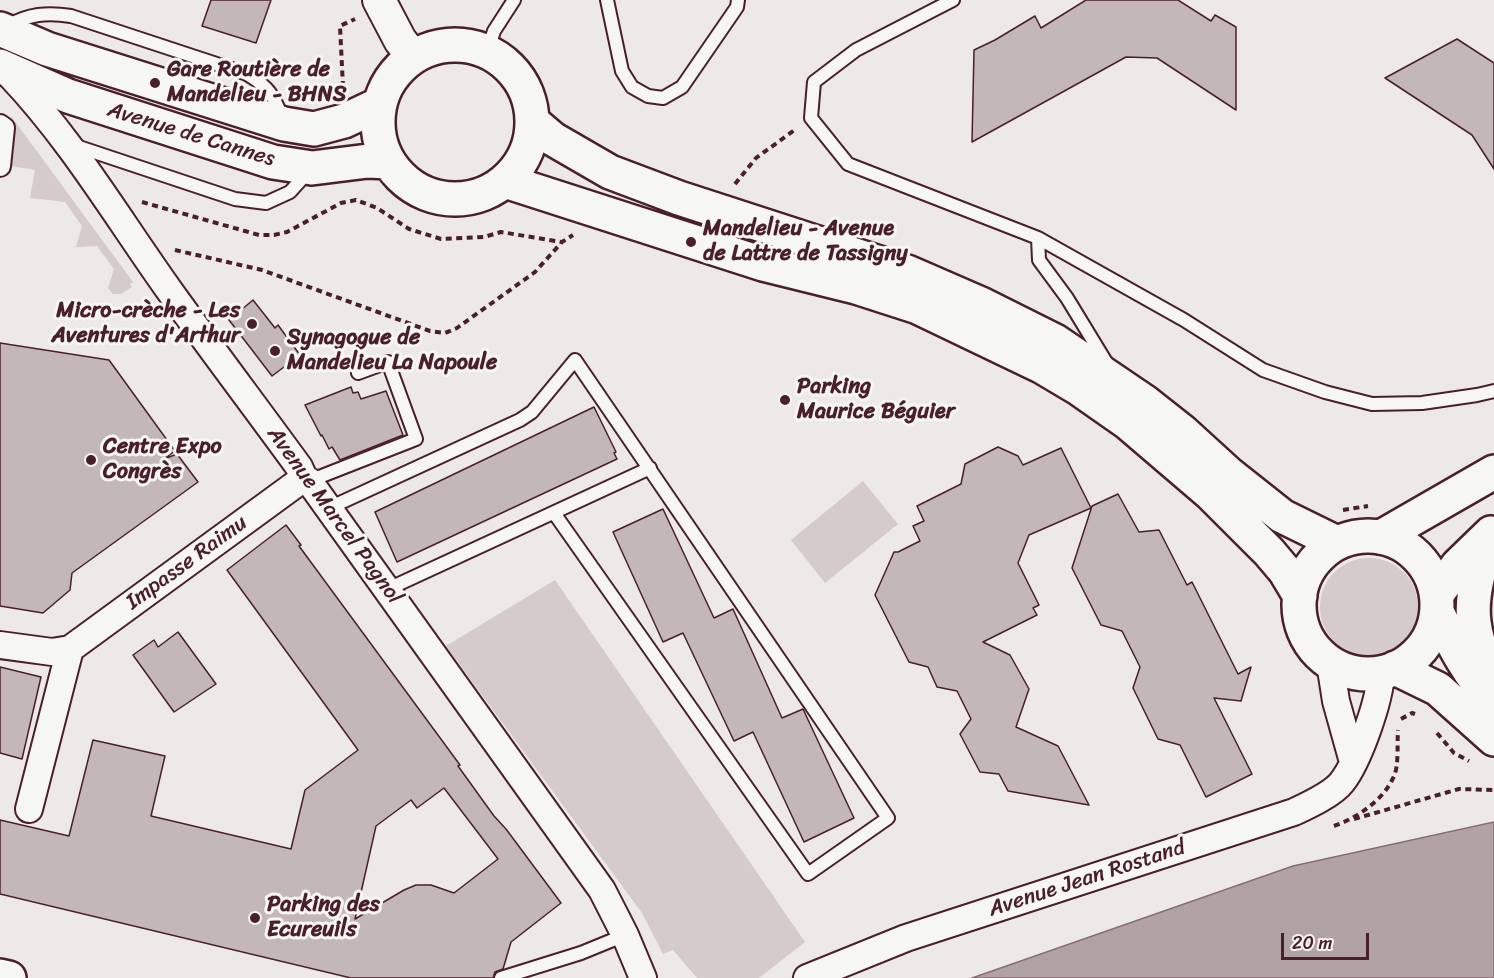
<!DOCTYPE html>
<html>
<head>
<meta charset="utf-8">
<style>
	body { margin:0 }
	#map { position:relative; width:1494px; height:978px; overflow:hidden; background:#ece9e6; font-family:Sriracha,sans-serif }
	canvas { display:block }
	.scale { position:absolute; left:1281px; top:933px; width:88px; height:27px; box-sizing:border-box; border:3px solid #4a1f2b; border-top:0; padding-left:8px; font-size:18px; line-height:21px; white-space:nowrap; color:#4a1f2b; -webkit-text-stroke:4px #f6f6f2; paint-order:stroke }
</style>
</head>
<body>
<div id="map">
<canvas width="1494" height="978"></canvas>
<div class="scale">20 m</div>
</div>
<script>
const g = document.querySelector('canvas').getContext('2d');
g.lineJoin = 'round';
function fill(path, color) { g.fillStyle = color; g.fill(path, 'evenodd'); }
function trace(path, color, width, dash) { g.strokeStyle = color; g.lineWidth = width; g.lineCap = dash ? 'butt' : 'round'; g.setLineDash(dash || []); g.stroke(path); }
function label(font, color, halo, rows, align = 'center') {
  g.font = font + ' Sriracha,sans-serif'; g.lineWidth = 6; g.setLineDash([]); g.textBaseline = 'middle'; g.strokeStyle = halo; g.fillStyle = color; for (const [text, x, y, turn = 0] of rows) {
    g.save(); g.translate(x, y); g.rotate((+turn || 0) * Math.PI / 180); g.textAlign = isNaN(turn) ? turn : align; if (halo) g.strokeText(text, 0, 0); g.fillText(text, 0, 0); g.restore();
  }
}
fill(new Path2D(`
	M11,116L133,282L130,284L132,287L121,294H113L108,288L114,269L97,246L76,247L82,226L65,202L30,198L35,170L0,164Z
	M863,481L898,524L825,583L791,540Z
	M1320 607a49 49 0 1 1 98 0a49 49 0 1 1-98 0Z
	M555,580L805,942L759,978H697L673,950L663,954L642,913L446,646Z`), '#d4cbca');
const water = new Path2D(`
	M1494,822V978H972L1293,866Z`);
fill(water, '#b1a2a3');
trace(water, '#886e73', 1.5);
const building = new Path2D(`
	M211,0H271L256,43L202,26Z
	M1086,0H1178L1211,21L1215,15L1236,27V110L1157,58L1126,57L972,142L974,50L995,40L1035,16L1041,28Z
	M1457,39L1494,63V169L1472,135L1385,78Z
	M253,300L275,328L278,325L300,355L272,376L229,320Z
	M0,343L109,360L175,451L164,459L177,454L198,482L72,573L70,590L43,613L0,606Z
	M351,387L353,393L358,392L361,399L386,391L403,435L340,460L332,447L329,449L322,435L321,436L305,405Z
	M594,407L616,452L614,453L617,459L397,562L375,512Z
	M998,447L1018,456L1023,465L1061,448L1091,508L1029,535L1018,563L1039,605L1033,608L1037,615L983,642L1010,655L1029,689L1016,727L1058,746L1089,805L1008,791L999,774L980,772L960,734L971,719L957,691L937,687L928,667L909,662L875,595L894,552H898L920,541L913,526L924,521L917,506L961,484L965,464Z
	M1118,494L1139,532L1159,530L1187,585L1192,582L1238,674L1251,667L1241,701L1214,698L1252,774L1206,797L1180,745L1158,739L1133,688L1140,667L1122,631L1101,625L1072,568L1092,506Z
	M663,509L714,618L733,609L782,718L803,709L854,818L804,842L753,732L734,741L683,633L663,642L613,532Z
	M286,525L301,545L299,546L460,765L458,766L494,816L506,829L561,903L511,942L503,969L495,972L493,978H351L0,894V820L69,836L93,740L165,756L151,816L291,849L305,790L358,750L227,570ZM444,788L498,859L454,893L431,885H416L404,890L355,919L376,826L411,800L417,808Z
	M178,632L216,684L174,712L133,655L154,640L158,647Z
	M0,667L41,677L22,759L0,753Z`);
fill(building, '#c4b7b7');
trace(building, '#4a1f2b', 1.5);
const service = new Path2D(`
	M607,0L622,71L632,87L648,96L663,98L682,87L737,7L738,0
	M953,0L856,50L814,82L811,118L848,164L1038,238L1184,320L1263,370L1325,392L1372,404L1422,403L1477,395L1494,391
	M7,26C29,14 47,12 71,16L247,74C269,87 274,96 283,120
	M487,52L494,31L514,0
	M73,145L235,199L266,203L290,192L308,172
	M1038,238L1039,260L1067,298L1109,367
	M309,481L416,439L388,362L358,373
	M329,508L520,420L532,412L575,360L888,818L808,874L554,513
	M388,589L650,468
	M501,978L581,953L625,935`);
const pedestrian = new Path2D(`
	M0,125L4,128L0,166`);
const minor = new Path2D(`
	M9,74C71,139 117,217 169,290C212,350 256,408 299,467L304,478L309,481L602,890L625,935L643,978
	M0,645L52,652L70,649L304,478
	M1330,663L1336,701L1353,762
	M29,809L70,649
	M807,978L906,938L1294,812C1307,806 1333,794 1342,782C1359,760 1380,700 1381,673`);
const tertiary = new Path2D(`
	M379,0L400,40L413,57`);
const secondary = new Path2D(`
	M1491,533C1482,560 1470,593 1474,622C1476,642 1485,662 1494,680
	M1381,537L1494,472
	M1437,594L1458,565L1489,535`);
const primary = new Path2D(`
	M0,29L47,49L284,124L314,129L344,121L380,104
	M378 122a77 77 0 1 1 154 0a77 77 0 1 1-154 0Z
	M0,66L68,96L273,162L312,168L368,161L389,162
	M533,122L553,139L610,172L679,198L907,272L983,305L1055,341L1145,402L1183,432L1229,474L1282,516L1337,543
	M505,181L763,264L856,287L918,307L1041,366L1078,388L1128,423L1211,494L1269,552L1285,571L1300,596
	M1299 605a69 69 0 1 1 138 0a69 69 0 1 1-138 0Z
	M1437,612C1453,644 1469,676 1494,702
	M1395,668L1438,689L1494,739`);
const motorway = new Path2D(`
	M0,976L9,978`);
trace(service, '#4a1f2b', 16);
trace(pedestrian, '#4a1f2b', 24);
trace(minor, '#4a1f2b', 30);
trace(tertiary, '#4a1f2b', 36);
trace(secondary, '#4a1f2b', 38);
trace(primary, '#4a1f2b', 38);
trace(motorway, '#4a1f2b', 38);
trace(new Path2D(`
	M343,87L340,26L355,19
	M735,184L756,158L796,129
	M142,202L259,235H274L287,232L341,203L356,200L377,208L409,229L441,239L484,237L501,232L561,242
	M175,250L262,270L430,331L445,333L457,328L535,272L562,242L573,235
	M1343,510L1368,506
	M1401,719L1412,713L1415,714
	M1437,733L1454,753L1469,761
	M1354,819L1459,789L1494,790
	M1334,826C1357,818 1384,800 1394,776C1399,766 1397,742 1398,730`), '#4a1f2b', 4, [6, 4.5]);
trace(service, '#f6f6f2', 12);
trace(pedestrian, '#f6f6f2', 20);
trace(minor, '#f6f6f2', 26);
trace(tertiary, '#f6f6f2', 32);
trace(secondary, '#f6f6f2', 33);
trace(primary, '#f6f6f2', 33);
trace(motorway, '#f6f6f2', 33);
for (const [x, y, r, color] of [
	[155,83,6,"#4a1f2b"],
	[691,242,6,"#4a1f2b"],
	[252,324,6,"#4a1f2b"],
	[275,351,6,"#4a1f2b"],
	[785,400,6,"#4a1f2b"],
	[91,460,6,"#4a1f2b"],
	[255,918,6,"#4a1f2b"]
]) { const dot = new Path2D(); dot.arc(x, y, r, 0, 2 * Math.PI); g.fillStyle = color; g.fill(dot); trace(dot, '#f6f6f2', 2); }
label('bold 22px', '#4a1f2b', '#f6f6f2', [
	["Gare Routière de",167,70],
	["Mandelieu - BHNS",167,95],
	["Mandelieu - Avenue",703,229],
	["de Lattre de Tassigny",703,254],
	["Micro-crèche - Les",240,311,"right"],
	["Aventures d'Arthur",240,336,"right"],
	["Synagogue de",287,338],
	["Mandelieu La Napoule",287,363],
	["Parking",797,387],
	["Maurice Béguier",797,412],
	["Centre Expo",103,447],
	["Congrès",103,472],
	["Parking des",267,905],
	["Ecureuils",267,930]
], 'left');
label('22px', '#4a1f2b', '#f6f6f2', [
	["Avenue de Cannes",191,135,17],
	["Avenue Marcel Pagnol",334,516,54],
	["Impasse Raimu",187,563,-36],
	["Avenue Jean Rostand",1087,879,-18]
]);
</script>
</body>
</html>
